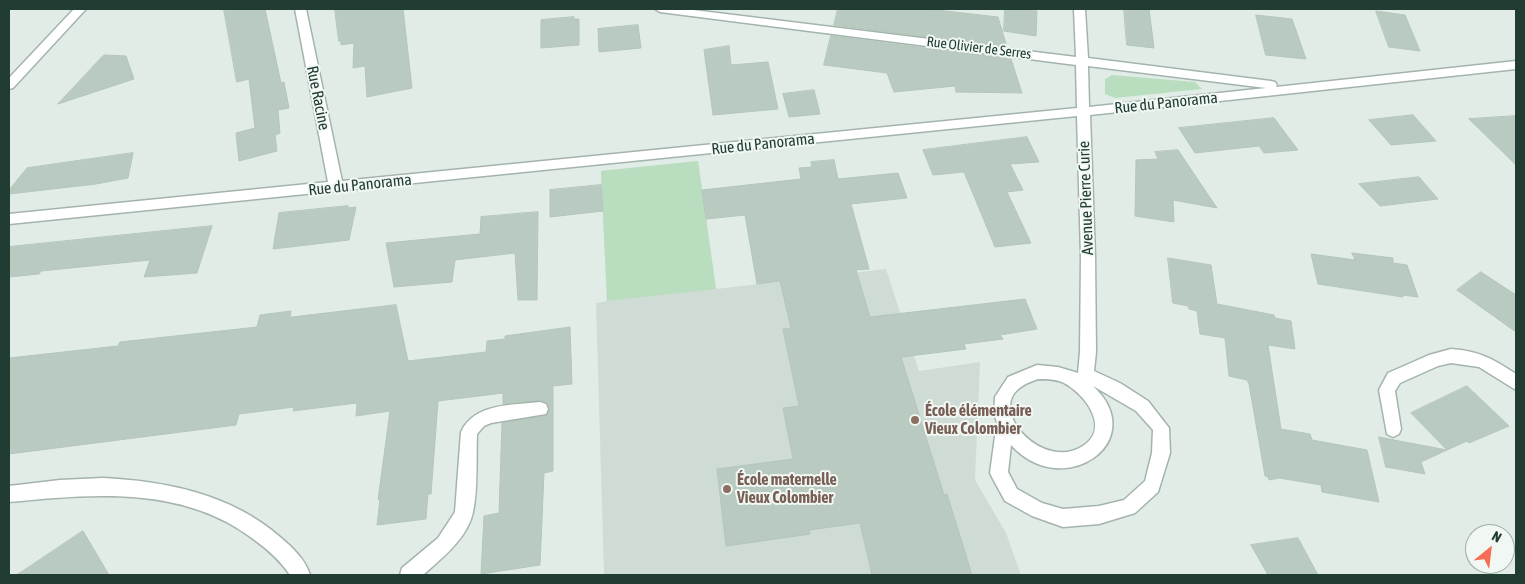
<!DOCTYPE html>
<html>
<head>
<meta charset="utf-8">
<style>
	body { margin:0 }
	#map { position:relative; width:1525px; height:584px; overflow:hidden; background:#e1ece6; font-family:"Asap Condensed",sans-serif }
	canvas { display:block }
	.frame { position:absolute; inset:0; border:10px solid #213d33; pointer-events:none }
	.north { position:absolute; left:1465px; top:524px; width:50px; height:50px; box-sizing:border-box; background:#f1f8f4; border:1px solid #9eada7; border-radius:50%; rotate:29deg; font-size:14px; font-weight:700; line-height:20px; text-align:center; color:#213d33 }
	.north::after { content:''; display:block; margin:auto; width:18px; height:22px; background:#f56d55; clip-path:polygon(50% 0,100% 100%,50% 72%,0 100%) }
</style>
</head>
<body>
<div id="map">
<canvas width="1525" height="584"></canvas>
<div class="frame"></div>
<div class="north">N</div>
</div>
<script>
const g = document.querySelector('canvas').getContext('2d');
g.lineJoin = 'round';
function fill(path, color) { g.fillStyle = color; g.fill(path, 'evenodd'); }
function trace(path, color, width, dash) { g.strokeStyle = color; g.lineWidth = width; g.lineCap = dash ? 'butt' : 'round'; g.setLineDash(dash || []); g.stroke(path); }
function label(font, color, halo, rows, align = 'center') {
  g.font = font + ' "Asap Condensed",sans-serif'; g.lineWidth = 4; g.setLineDash([]); g.textBaseline = 'middle'; g.strokeStyle = halo; g.fillStyle = color; for (const [text, x, y, turn = 0] of rows) {
    g.save(); g.translate(x, y); g.rotate((+turn || 0) * Math.PI / 180); g.textAlign = isNaN(turn) ? turn : align; if (halo) g.strokeText(text, 0, 0); g.fillText(text, 0, 0); g.restore();
  }
}
fill(new Path2D(`
	M698,161L716,289L886,269L919,371L980,362L975,480L1006,533L1021,575H604L596,303L607,301L601,171Z`), '#cfdcd5');
fill(new Path2D(`
	M1112,75L1195,82L1202,89L1115,98L1105,94V79Z
	M698,161L716,289L607,301L601,171Z`), '#b9debf');
const building = new Path2D(`
	M224,9H265L281,83L284,82L289,108L278,110L280,133L275,135L277,151L239,161L236,133L255,128L249,79L237,82Z
	M335,9H403L412,88L367,97L365,66L353,68L354,43L341,45V41H339Z
	M838,9H928L998,17L1007,47L834,25Z
	M1005,9L1037,11L1036,36L1004,31Z
	M1124,9H1149L1154,48L1127,45Z
	M1376,11L1405,15L1420,51L1389,47Z
	M1256,15L1292,19L1306,59L1266,55Z
	M574,17V19H579V45L541,48V20Z
	M638,25L641,48L599,52L598,29Z
	M831,36L1011,59L1022,93L956,92L955,86L894,92L887,73L824,65Z
	M729,46L731,65L768,62L778,109L713,115L704,50Z
	M104,55L126,56L134,79L58,104Z
	M814,90L820,114L789,117L783,94Z
	M1413,115L1436,141L1391,145L1369,120Z
	M1516,116V165L1469,119Z
	M1274,118L1298,150L1264,153L1259,146L1195,153L1179,128Z
	M1027,137L1039,162L1010,164L1023,190L1007,192L1031,243L995,247L964,172L933,175L923,150Z
	M1178,150L1217,208L1173,200L1174,222L1135,216L1136,160L1158,159L1155,152Z
	M133,153L128,178L96,184L9,194V190L27,168Z
	M834,160L838,179L898,173L907,198L851,204L869,269L856,270L870,317L1025,299L1037,329L1000,335L1003,339L964,344L966,349L901,357L944,495L947,494L972,575H872L860,523L809,530L810,534L726,546L717,469L793,459L783,408L799,406L783,329L791,328L780,281L757,284L745,215L706,219L702,190L801,179L799,168L812,167L811,162Z
	M1419,177L1438,199L1380,206L1359,184Z
	M601,185L603,211L550,217V190Z
	M348,206V208L356,207L349,240L273,249L279,213Z
	M538,212L537,300H518L515,253L455,260L452,282L394,287L386,243L480,234L481,217Z
	M212,226L197,273L144,277L150,260L41,271L39,274L9,277V247Z
	M1352,253L1393,258V263L1407,265L1418,297L1402,295L1403,297L1318,284L1311,254L1355,260Z
	M1168,258L1211,265L1217,304L1274,315L1275,318L1291,321L1295,349L1268,345L1281,429L1310,434L1312,440L1367,450L1379,502L1322,492L1321,485L1279,478L1269,480L1268,477L1265,476L1249,384L1247,380L1229,376L1225,338L1200,334L1197,311L1189,309L1188,306L1173,303Z
	M1481,272L1516,295V332L1457,290Z
	M396,305L408,361L486,352L487,341L505,339V336L570,327L572,384L553,386V471L544,473L540,565L481,574L484,516L499,513L502,423L546,416L550,408L547,402L541,400L503,404V393L438,401L431,494H428L426,519L377,525L380,499L378,500L390,411L356,416L357,403L293,411L294,407L239,414L236,425L9,454V358L118,346L120,342L257,327L260,315L291,311L290,317Z
	M1467,386L1509,426L1469,443L1467,441L1447,450L1411,413Z
	M1379,437L1399,441L1447,450L1421,462L1425,474L1386,467Z
	M83,531L109,575H17Z
	M1298,538L1318,575H1268L1251,545Z`);
fill(building, '#b9cac1');
trace(building, '#b3c6bc', 1);
const minor = new Path2D(`
	M74,9H86L13,88L9,89V78Z
	M295,9H306L342,181L1077,108L1076,65L660,12L655,9H685L1076,57L1074,9H1085L1088,58L1271,81L1275,82L1277,85L1276,87L1516,61V69L1090,115L1095,256L1096,352L1094,371L1120,383L1148,401L1169,428L1170,453L1158,492L1135,513L1099,524L1063,527L1032,516L1005,501L993,479L990,473L997,422L994,414L995,397L1008,377L1037,365L1058,367L1078,373L1080,352L1081,256L1077,116L9,224V214L328,182ZM1088,66L1266,88L1089,107ZM1038,379C1047,379 1057,379 1064,383C1085,394 1111,428 1083,446C1043,472 986,410 1021,387C1026,383 1033,381 1038,379ZM1093,386L1136,411L1153,430L1152,453L1145,481L1124,500L1099,506L1063,509L1042,503L1017,489L1008,472L1011,445C1063,503 1152,441 1093,386Z
	M1451,349C1480,351 1493,359 1516,374V390L1479,367L1451,363L1438,366L1400,383L1395,391L1401,429L1399,434L1393,437L1387,434L1379,390L1388,373L1429,355Z
	M540,402L546,404L548,409L546,414L491,423L484,426L477,434C476,458 478,490 473,512C468,538 441,559 423,575H400L402,568L438,538L455,512L461,432C474,403 513,405 540,402Z
	M103,478C165,481 231,494 280,537C293,548 305,559 310,575H290C280,560 267,549 252,538C181,485 92,494 9,502V486L60,480Z`);
trace(minor, '#a4b4ad', 3);
fill(minor, '#fff');
for (const [x, y, r, color] of [
	[915,420,5,"#8d6e63"],
	[727,489,5,"#8d6e63"]
]) { const dot = new Path2D(); dot.arc(x, y, r, 0, 2 * Math.PI); g.fillStyle = color; g.fill(dot); trace(dot, '#f1f8f4', 2); }
label('14px', '#213d33', '#f1f8f4', [
	["Rue Olivier de Serres",979,48,7]
]);
label('16px', '#213d33', '#f1f8f4', [
	["Rue Racine",318,98,79],
	["Rue du Panorama",1166,103,-6],
	["Rue du Panorama",763,144,-6],
	["Rue du Panorama",360,185,-6],
	["Avenue Pierre Curie",1086,198,-92]
]);
label('bold 16px', '#785e54', '#f1f8f4', [
	["École élémentaire",925,411],
	["Vieux Colombier",925,429],
	["École maternelle",737,480],
	["Vieux Colombier",737,498]
], 'left');
</script>
</body>
</html>
